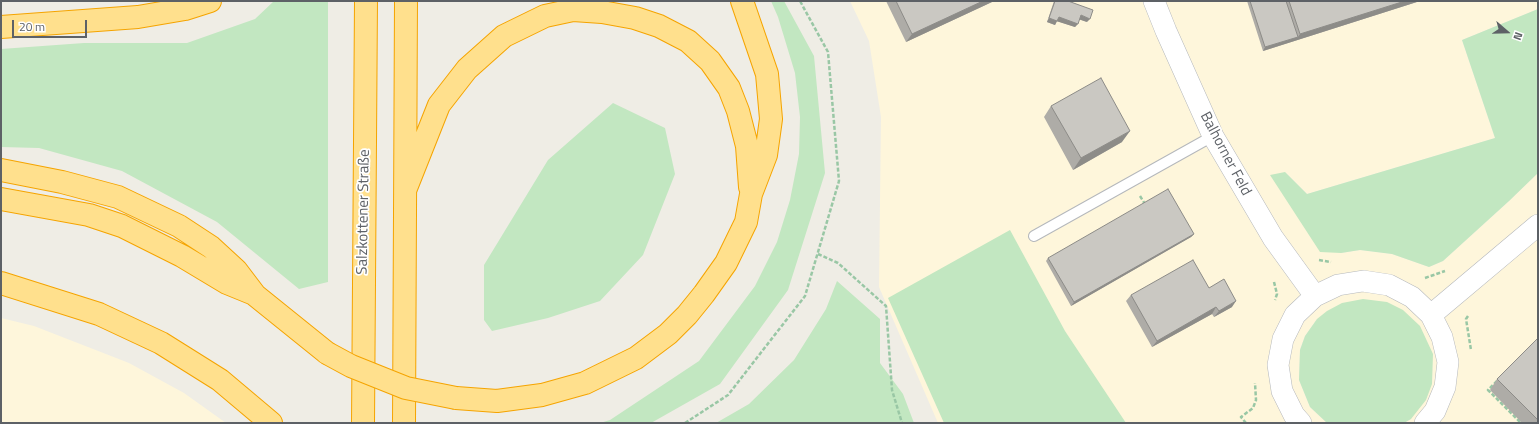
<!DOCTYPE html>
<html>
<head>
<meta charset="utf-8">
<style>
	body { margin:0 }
	#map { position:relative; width:1539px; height:424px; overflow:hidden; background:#efede5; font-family:"Titillium Web",sans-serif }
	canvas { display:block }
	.frame { position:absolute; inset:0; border:2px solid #5d6166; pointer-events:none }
	.north { position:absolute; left:1487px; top:12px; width:40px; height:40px; -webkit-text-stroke:3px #fff; paint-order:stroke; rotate:110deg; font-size:11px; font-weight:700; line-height:16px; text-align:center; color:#5d6166 }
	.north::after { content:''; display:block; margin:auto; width:14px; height:18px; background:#5d6166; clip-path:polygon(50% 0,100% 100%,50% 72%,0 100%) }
	.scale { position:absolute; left:12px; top:20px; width:75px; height:18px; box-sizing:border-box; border:2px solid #5d6166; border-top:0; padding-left:5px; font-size:12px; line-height:14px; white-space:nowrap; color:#5d6166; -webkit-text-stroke:3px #fff; paint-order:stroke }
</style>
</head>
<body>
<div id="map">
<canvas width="1539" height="424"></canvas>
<div class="frame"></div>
<div class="north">N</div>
<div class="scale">20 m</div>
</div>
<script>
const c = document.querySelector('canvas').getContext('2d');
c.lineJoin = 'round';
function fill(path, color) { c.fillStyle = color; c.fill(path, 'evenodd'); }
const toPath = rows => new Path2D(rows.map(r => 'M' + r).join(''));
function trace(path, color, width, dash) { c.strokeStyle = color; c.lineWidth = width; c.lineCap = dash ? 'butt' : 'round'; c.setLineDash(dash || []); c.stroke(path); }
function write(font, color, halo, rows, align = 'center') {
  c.font = font + ' "Titillium Web",sans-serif'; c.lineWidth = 3.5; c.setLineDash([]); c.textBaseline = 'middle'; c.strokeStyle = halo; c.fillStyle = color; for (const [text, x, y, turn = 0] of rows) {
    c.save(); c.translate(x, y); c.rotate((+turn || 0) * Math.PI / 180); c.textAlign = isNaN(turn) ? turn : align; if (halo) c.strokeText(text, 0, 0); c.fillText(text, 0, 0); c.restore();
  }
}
fill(toPath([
	[850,1,1538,1,1538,9,1462,40,1495,138,1307,194,1285,172,1341,253,1360,250,1392,254,1429,267,1443,261,1509,201,1538,173,1538,423,1404,423,1411,419,1317,319,1305,336,1300,349,1299,380,1310,407,1327,423,938,423,879,287,881,117,869,41],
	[1,318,34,326,129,363,184,393,226,423,1,423]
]), '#fef6db');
fill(toPath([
	[274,1,328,1,328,282,299,289,217,222,122,171,39,148,1,147,1,49,84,43,187,43,255,19],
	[771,1,784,1,814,56,825,173,788,290,720,384,651,423,600,423,610,420,699,361,755,286,777,242,790,200,799,154,800,117,795,73,778,17],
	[1538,9,1538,173,1509,201,1443,261,1429,267,1392,254,1360,250,1341,253,1320,252,1270,175,1285,172,1307,194,1495,138,1462,40],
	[613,103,665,128,675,174,643,255,600,301,548,318,492,331,484,320,484,265,548,160],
	[1010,230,1065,331,1126,423,944,423,888,298],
	[837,281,880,319,880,363,903,394,914,423,716,423,749,404,794,360,826,309],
	[1363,299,1387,302,1403,310,1420,326,1433,354,1432,384,1426,400,1411,419,1404,423,1327,423,1310,407,1299,380,1300,350,1305,336,1317,319,1327,311,1342,303]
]), '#c2e7c1');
const lane = toPath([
	[1034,236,1213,136]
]);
const street = toPath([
	[1154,1,1166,31,1213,136,1273,238,1315,296],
	[1431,315,1538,225],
	[1301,423,1294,415,1282,391,1278,365,1283,339,1295,315,1315,296,1338,285,1363,281,1389,285,1412,297,1431,315,1442,337,1448,362,1445,387,1435,411,1425,423]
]);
const highway = toPath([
	[1,27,138,17,185,9,210,1],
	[1,170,62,182,118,197,179,226,211,247,236,270,255,295,327,353],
	[406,188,439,105,467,69,504,36,545,16,573,10,602,12,635,18,659,26,688,41,710,61,729,88,738,111,747,146,750,187],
	[1,199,89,215,122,226,182,256,227,283,254,294],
	[1,283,99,314,161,343,220,380,271,423],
	[456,398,497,401,542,395,585,383,636,358,668,334,687,315,704,294,726,263,746,222,751,194,766,155,771,119,767,74,742,1],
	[363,423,366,1],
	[404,423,406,1]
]);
trace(lane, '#b5b8bc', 12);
trace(street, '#b5b8bc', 22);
trace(highway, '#f5a400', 24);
trace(toPath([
	[1140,196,1145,204],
	[818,254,838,263,886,306,892,390,902,423],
	[1319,260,1331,262],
	[1425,278,1445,271],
	[1274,282,1277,294,1275,300],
	[1468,316,1466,319,1471,350],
	[1497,381,1488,390,1521,423],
	[685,423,728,395,805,296,839,181,828,52,800,1],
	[1246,423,1241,417,1253,408,1256,400,1255,383]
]), '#99c7a5', 2.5, [4, 2]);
trace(lane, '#fff', 10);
trace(street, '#fff', 21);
trace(highway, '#ffe08d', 22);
const highwayBridge = toPath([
	[327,353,351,366,406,388,456,398]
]);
trace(highwayBridge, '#f5a400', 24, []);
trace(highwayBridge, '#ffe08d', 22);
fill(toPath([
	[886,1,993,1,992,2,906,42],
	[1054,1,1068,1,1087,22,1079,19,1075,27,1057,21,1055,25,1047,22],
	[1247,1,1420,1,1263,51],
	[1051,106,1122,142,1073,170,1044,117],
	[1194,234,1191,237,1071,306,1046,261,1048,258],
	[1209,288,1232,307,1214,317,1212,314,1152,347,1126,301,1131,295],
	[1538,338,1538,423,1522,423,1490,390,1497,379]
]), '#aeaca7');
fill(toPath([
	[983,1,993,1,992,2,906,42,912,34],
	[1405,1,1420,1,1263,51,1265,47,1298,37,1300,34],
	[1081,15,1090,19,1087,22,1078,19],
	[1059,17,1078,24,1075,27,1056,21],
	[1049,18,1057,21,1055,25,1047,22],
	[1130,131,1122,142,1073,170,1081,158],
	[1194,234,1191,237,1071,306,1074,302],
	[1236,301,1232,307,1214,317,1219,311],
	[1216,307,1212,314,1152,347,1157,341]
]), '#8d8c88');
const building = toPath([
	[896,1,983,1,912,34,896,1],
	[1055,1,1068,1,1093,10,1090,19,1081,15,1078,24,1059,17,1057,21,1049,18,1055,1],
	[1250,1,1286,1,1298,37,1265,47,1250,1],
	[1289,1,1405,1,1300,34,1289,1],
	[1101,78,1130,131,1081,158,1051,106,1101,78],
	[1168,189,1194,234,1074,302,1048,258,1168,189],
	[1193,260,1209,288,1224,279,1236,301,1219,311,1216,307,1157,341,1131,295,1193,260],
	[1538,338,1538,420,1497,379,1538,338]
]);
fill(building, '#cac8c2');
trace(building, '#8d8c88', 1);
write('15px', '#5d6166', '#fff', [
	["Balhorner Feld",1225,154,62],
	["Salzkottener Straße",364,212,-89]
]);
</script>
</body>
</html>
